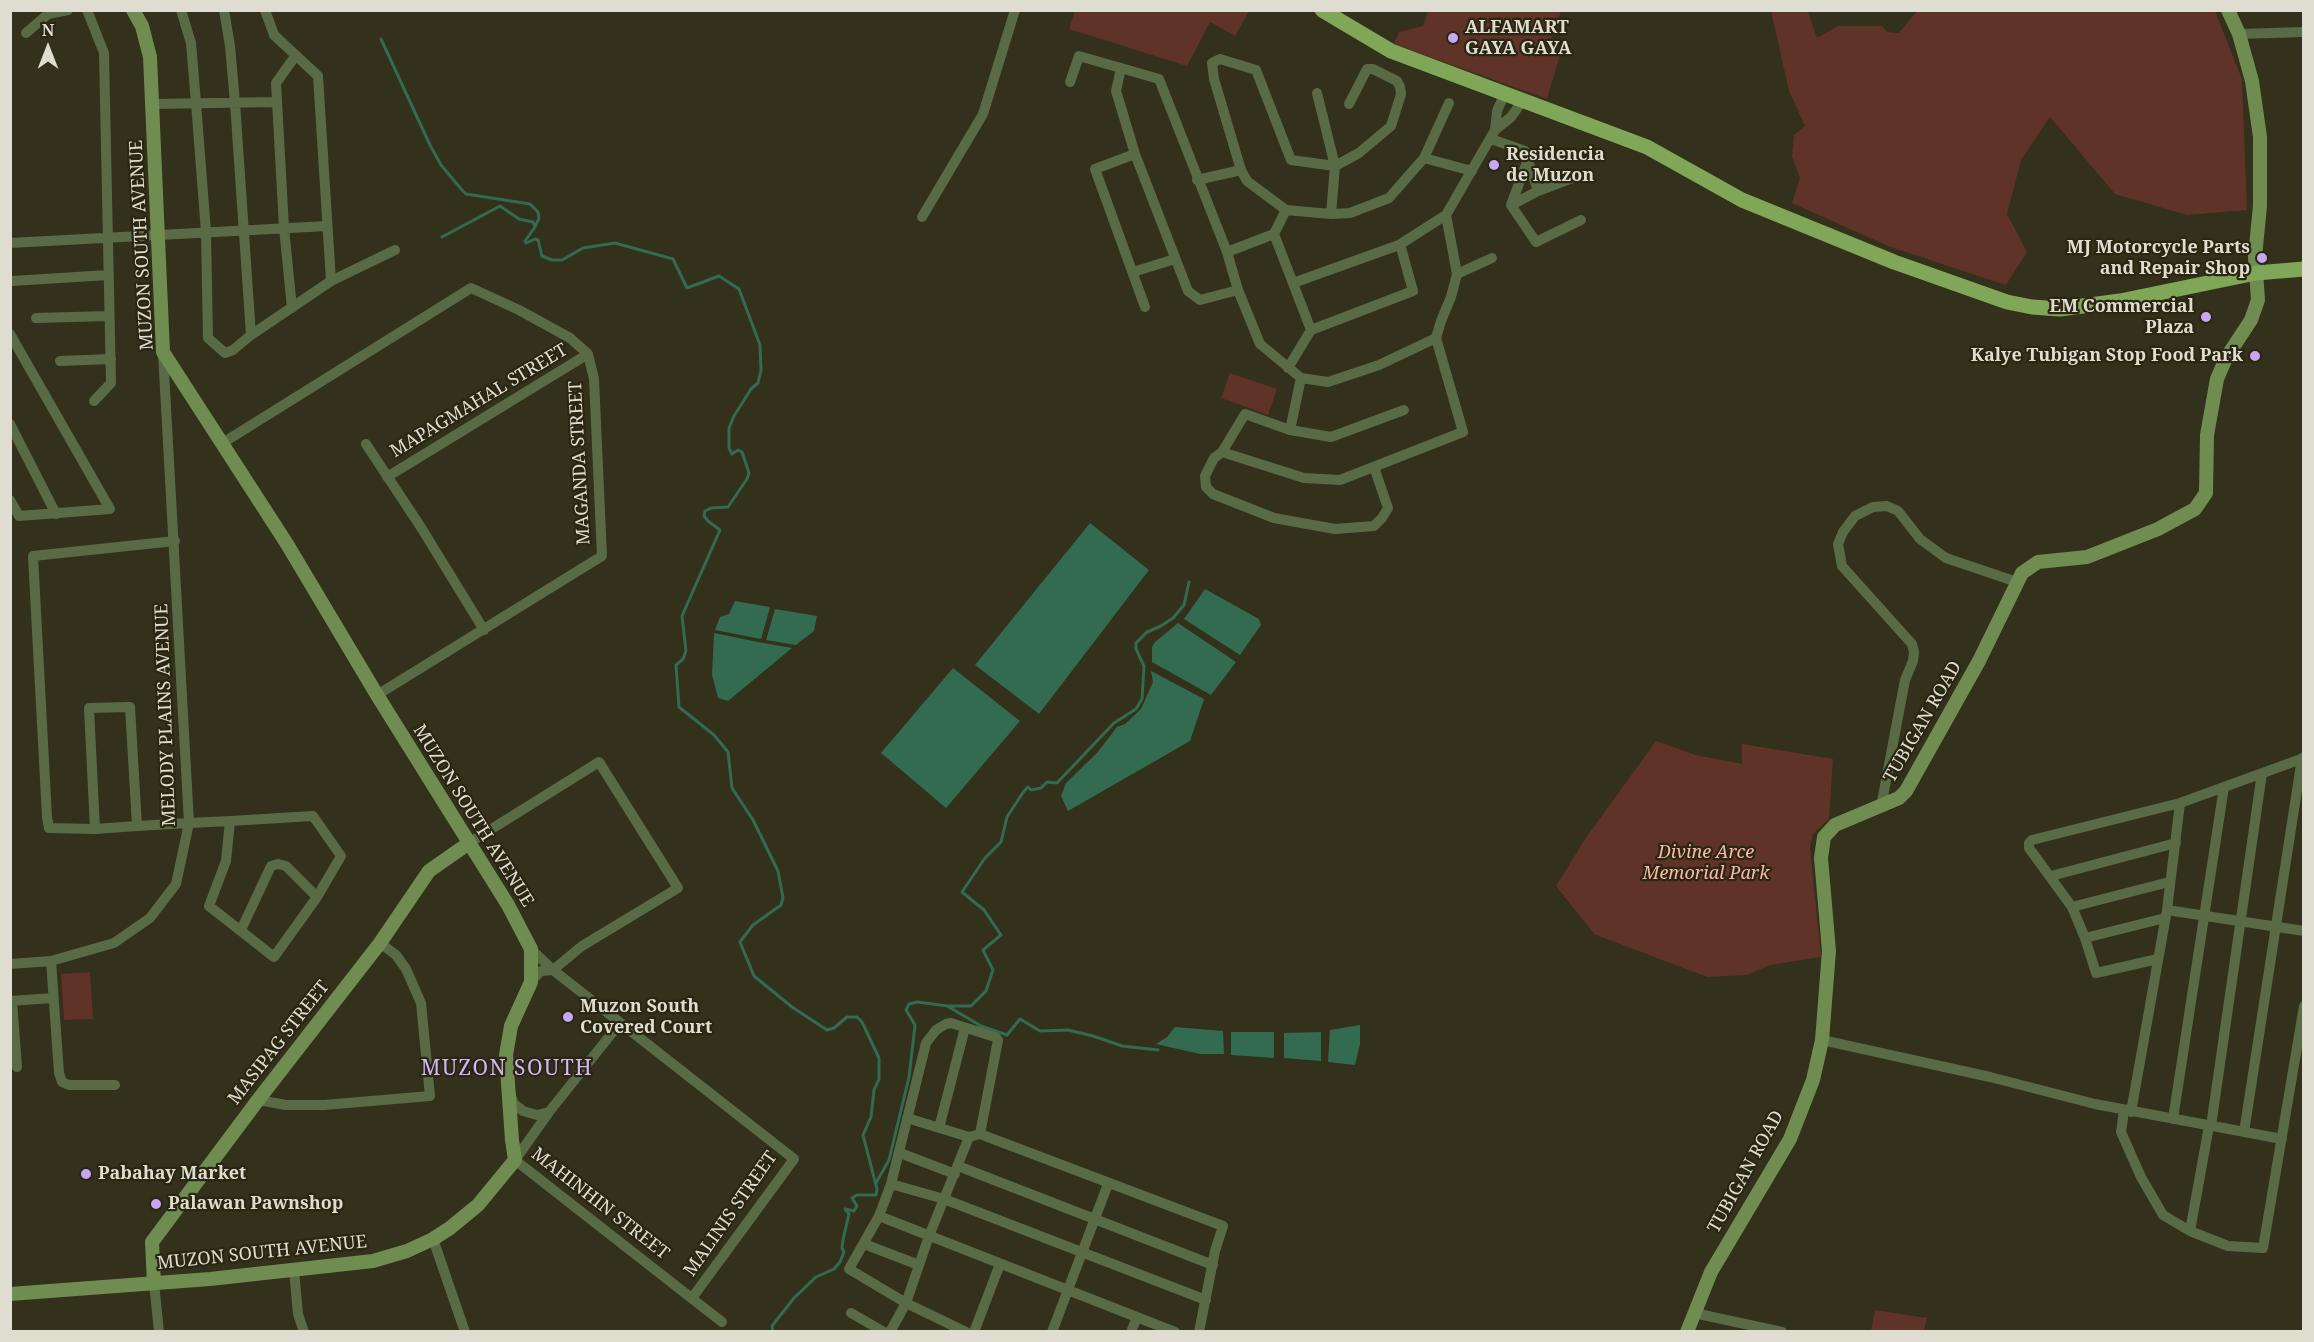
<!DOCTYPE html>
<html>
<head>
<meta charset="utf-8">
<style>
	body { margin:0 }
	#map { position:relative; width:2314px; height:1342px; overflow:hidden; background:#33301b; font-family:"Noto Serif",serif }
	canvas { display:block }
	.frame { position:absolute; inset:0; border:12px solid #dfddd0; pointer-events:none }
	.north { position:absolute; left:18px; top:18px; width:60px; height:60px; -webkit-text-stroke:4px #2a2612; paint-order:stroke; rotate:0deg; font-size:16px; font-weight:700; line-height:24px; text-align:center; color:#dfddd0 }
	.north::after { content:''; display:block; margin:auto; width:21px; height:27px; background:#dfddd0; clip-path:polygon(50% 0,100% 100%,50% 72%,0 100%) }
</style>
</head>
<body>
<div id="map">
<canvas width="2314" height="1342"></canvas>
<div class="frame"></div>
<div class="north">N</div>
</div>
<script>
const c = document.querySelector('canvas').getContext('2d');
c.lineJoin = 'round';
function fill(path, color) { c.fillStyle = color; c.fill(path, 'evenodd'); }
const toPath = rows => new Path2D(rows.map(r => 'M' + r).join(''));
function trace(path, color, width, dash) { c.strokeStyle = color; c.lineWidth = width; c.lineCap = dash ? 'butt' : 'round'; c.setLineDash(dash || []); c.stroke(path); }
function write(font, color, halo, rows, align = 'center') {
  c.font = font + ' "Noto Serif",serif'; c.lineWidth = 4.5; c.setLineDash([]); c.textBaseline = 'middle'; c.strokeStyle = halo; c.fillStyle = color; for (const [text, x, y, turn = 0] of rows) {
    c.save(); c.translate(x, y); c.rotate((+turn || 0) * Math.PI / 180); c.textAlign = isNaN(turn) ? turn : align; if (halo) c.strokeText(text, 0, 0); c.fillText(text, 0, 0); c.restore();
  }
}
fill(toPath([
	[1075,10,1249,10,1249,11,1235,36,1210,22,1187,66,1069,29],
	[1428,11,1561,11,1549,46,1560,55,1547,99,1394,44,1399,32,1423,26],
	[1771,11,1808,11,1817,38,1838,26,1882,26,1887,32,1899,33,1917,11,2215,11,2242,79,2247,210,2187,215,2115,194,2050,117,2021,160,2007,214,2027,252,2006,285,1888,246,1792,203,1800,178,1792,157,1794,135,1805,126,1789,91],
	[1230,373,1277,389,1268,415,1221,398],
	[1656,741,1696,755,1742,764,1742,744,1833,759,1829,819,1813,834,1810,848,1821,957,1770,965,1747,975,1707,977,1594,934,1556,886,1585,839],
	[90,972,93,1019,64,1020,61,974],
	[1875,1310,1927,1318,1924,1331,1871,1331]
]), '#5f3327');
fill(toPath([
	[1090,523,1149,570,1039,714,975,665],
	[1205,589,1259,619,1261,625,1240,655,1184,619],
	[735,601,770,607,761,639,715,630,720,617,729,614],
	[775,609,817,616,814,631,796,645,766,640],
	[1178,623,1236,662,1211,695,1152,662,1152,647,1155,642],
	[714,633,758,642,792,648,728,701,718,698,712,675],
	[953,668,1020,721,946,808,881,753],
	[1151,671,1204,699,1190,741,1068,811,1061,796,1066,783,1097,753,1117,727,1125,724,1141,709,1153,682],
	[1360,1025,1360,1044,1355,1065,1328,1062,1330,1030],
	[1175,1027,1223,1031,1224,1054,1200,1054,1156,1044,1167,1037],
	[1231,1032,1274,1032,1274,1058,1231,1055],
	[1321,1032,1321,1061,1284,1058,1284,1033]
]), '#326b50');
trace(toPath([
	[381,39,430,145,441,165,462,190,466,194,530,204,538,212,539,218,535,227],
	[442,237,500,206,519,219,533,222,535,227,525,241,526,243,535,239,538,240,542,256,552,260,562,260,583,248,615,243,673,259,687,288,719,276,739,289,760,345,761,370,758,383,751,389,734,416,729,428,729,448,732,454,738,450,742,452,749,473,747,479,728,507,711,508,705,511,704,516,708,521,720,530,682,616,686,651,683,659,676,665,679,707,714,735,728,752,732,788,753,820,778,871,783,898,781,905,753,925,740,942,754,976,792,1007,827,1030,834,1028,847,1017,857,1017,862,1022,879,1058,879,1079,874,1090,871,1117,863,1135,877,1189,876,1195,857,1195,852,1198,857,1206,854,1211,845,1209,849,1214,843,1240,842,1248,844,1252,840,1262,834,1269,816,1277,794,1298,772,1326,773,1332],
	[949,1007,981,1026,1007,1035,1020,1019,1040,1031,1068,1030,1093,1036,1122,1046,1158,1050],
	[876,1183,889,1160,909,1077,915,1025,906,1010,909,1004,917,1002,948,1006,971,1006,986,991,993,970,983,950,1001,935,984,910,962,892,985,858,1001,842,1007,817,1024,791,1028,787,1031,790,1041,788,1047,782,1057,783,1114,723,1136,709,1142,699,1144,666,1136,649,1136,643,1147,632,1161,626,1173,618,1184,605,1189,582]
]), '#326b50', 3);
trace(toPath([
	[87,10,104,53,111,383,94,401],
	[181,10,191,43,196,103,206,232,208,338,225,353,233,350,251,335,331,281,395,250],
	[224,10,230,46,235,103,251,335],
	[265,10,274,35,318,76,331,281],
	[26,33,48,14,68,10],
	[2239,34,2304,32],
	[1121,68,1116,91,1135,154,1188,291,1200,300,1238,290],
	[1070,82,1079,56,1159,79,1227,252,1238,290,1260,344,1301,378,1328,382,1379,365,1436,338],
	[1317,93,1335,166,1331,214],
	[152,104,277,102],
	[1349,104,1367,69,1373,69,1397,81,1400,87,1401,94,1391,126,1359,153,1335,166,1291,160,1256,70,1220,59,1212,63,1214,79,1241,170,1247,181,1286,210,1331,214,1350,213,1389,198,1424,158,1449,103],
	[1495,130,1511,117,1523,100],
	[1491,139,1525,151,1538,191],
	[1135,154,1095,169,1145,307],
	[1424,158,1472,171],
	[1527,162,1511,205,1536,242,1581,220],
	[1197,180,1241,170],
	[1511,205,1538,191,1575,177],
	[922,217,983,114,1015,10],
	[1274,234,1286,210],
	[10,243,327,226],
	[1227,252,1274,234,1311,330,1288,368],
	[1133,272,1175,259],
	[1457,274,1492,258],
	[12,281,108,275],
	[1293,283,1399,245,1446,215],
	[292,308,284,228,276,83,296,55],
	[36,318,109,316],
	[1311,330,1413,291,1400,244],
	[10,334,110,509,19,516,10,500],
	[60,361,111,359],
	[10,424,56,514],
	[1290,430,1301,378],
	[221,444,471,288,519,310,570,338,588,354,594,379,602,556,377,695],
	[366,444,422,529,484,630],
	[1222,452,1304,478,1340,480,1463,432,1436,338,1441,321,1451,297,1457,274,1446,215,1495,130,1497,111,1505,93],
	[1374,467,1388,508,1382,518,1374,526,1335,529,1274,518,1213,494,1206,487,1205,476,1214,458,1222,452,1245,414,1290,430,1331,437,1404,410],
	[387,477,588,354],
	[175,541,33,556,47,817,49,828,95,829,137,826,189,823,230,821,313,816,341,856,317,897,274,957,209,906,226,861,230,821],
	[1881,807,1905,680,1913,661,1914,652,1912,644,1842,566,1838,544,1843,532,1855,516,1873,507,1887,506,1898,511,1920,539,1946,558,2017,582],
	[95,829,89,708,130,707,137,826],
	[469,843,599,762,678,888,582,946,553,970,541,971,531,981],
	[2051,876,2176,843],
	[2072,907,2169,882],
	[2167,910,2304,931],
	[241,930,271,866,278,864,286,866,317,897],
	[2085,938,2165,918],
	[531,949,553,970,794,1159,692,1298],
	[2158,959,2096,973,2085,938,2072,907,2029,848,2029,843,2032,840,2180,803,2304,758],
	[51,961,59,1073,62,1082,69,1085,115,1085],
	[10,964,51,961,114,943,150,918,176,884,189,823,163,353],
	[10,1001,53,998],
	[12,1001,17,1067],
	[620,1023,549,1112,515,1160,722,1322],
	[1822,1040,1990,1077,2095,1104,2282,1139],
	[511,1096,514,1104,523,1111,537,1115,549,1112],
	[258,1100,286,1105,324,1105,430,1096,421,1003,406,969,396,955,380,943],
	[2124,1111,2121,1132,2141,1177,2163,1215,2190,1231,2228,1246,2263,1248,2304,1006],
	[2131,1112,2167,910,2180,803],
	[907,1118,969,1137,980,1134,1223,1226,1215,1251,1199,1332],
	[2173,1119,2224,787],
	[2211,1126,2262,773],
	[939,1128,965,1028],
	[2244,1132,2302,758],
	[900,1153,955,1174],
	[958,1166,1213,1265],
	[891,1184,944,1199,1206,1300],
	[879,1216,1175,1332],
	[2190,1231,2209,1126],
	[433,1239,465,1332],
	[864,1244,919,1265],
	[294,1270,298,1314,304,1332],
	[154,1283,159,1332],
	[851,1313,884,1332],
	[1694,1313,1782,1332],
	[890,1332,906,1303,929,1236,969,1137],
	[966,1332,906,1303,849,1269,879,1216,891,1184,926,1043,936,1030,946,1024,951,1023,995,1037,998,1040,980,1134],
	[974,1332,1000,1264],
	[1052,1332,1108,1184],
	[1131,1332,1137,1317]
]), '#596b46', 10);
trace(toPath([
	[154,1283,152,1242,258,1100,380,943,429,871,469,843],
	[10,1294,210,1279,373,1261,407,1251,433,1239,450,1228,478,1205,515,1160,512,1140,506,1055,511,1026,531,982,531,949,508,905,377,695,287,544,163,352,150,57,142,26,133,10],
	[1687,1332,1711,1272,1790,1139,1813,1080,1822,1040,1829,951,1821,858,1824,837,1835,825,1899,798,1906,791,1979,661,2022,573,2038,562,2087,557,2158,529,2195,509,2206,493,2207,435,2217,379,2226,358,2251,320,2258,300,2255,257,2260,206,2260,137,2252,81,2239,34,2228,10]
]), '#6f8d51', 14);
trace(toPath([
	[1322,10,1391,51,1647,147,1742,200,1894,262,2007,302,2032,307,2060,309,2120,301,2256,273,2304,269]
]), '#80a658', 15);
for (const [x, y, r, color] of [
	[1453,38,6,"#c5a7f1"],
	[1494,165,6,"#c5a7f1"],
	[2262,258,6,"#c5a7f1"],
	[2206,317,6,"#c5a7f1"],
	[2255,356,6,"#c5a7f1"],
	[568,1017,6,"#c5a7f1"],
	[86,1174,6,"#c5a7f1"],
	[156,1204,6,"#c5a7f1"]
]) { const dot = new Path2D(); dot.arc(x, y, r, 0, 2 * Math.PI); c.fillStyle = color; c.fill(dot); trace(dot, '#2a2612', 2); }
write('bold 18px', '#dfddd0', '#2a2612', [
	["ALFAMART",1465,28],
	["GAYA GAYA",1465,49],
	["Residencia",1506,155],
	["de Muzon",1506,176],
	["MJ Motorcycle Parts",2250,248,"right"],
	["and Repair Shop",2250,269,"right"],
	["EM Commercial",2194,307,"right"],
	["Plaza",2194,328,"right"],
	["Kalye Tubigan Stop Food Park",2243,356,"right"],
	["Muzon South",580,1007],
	["Covered Court",580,1028],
	["Pabahay Market",98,1174],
	["Palawan Pawnshop",168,1204]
], 'left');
write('18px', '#dfddd0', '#2a2612', [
	["MUZON SOUTH AVENUE",142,245,-93],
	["MAPAGMAHAL STREET",479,401,-31],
	["MAGANDA STREET",580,463,-93],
	["MELODY PLAINS AVENUE",166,715,-92],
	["TUBIGAN ROAD",1923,722,-60],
	["MUZON SOUTH AVENUE",473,816,58],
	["MASIPAG STREET",279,1043,-52],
	["TUBIGAN ROAD",1746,1172,-61],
	["MAHINHIN STREET",600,1204,38],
	["MALINIS STREET",731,1214,-55],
	["MUZON SOUTH AVENUE",262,1253,-6]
]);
write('italic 18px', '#fdb9a6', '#2a2612', [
	["Divine Arce",1706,853],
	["Memorial Park",1706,874]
]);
c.letterSpacing = '1.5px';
write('21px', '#d2b6fb', '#2a2612', [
	["MUZON SOUTH",507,1069]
]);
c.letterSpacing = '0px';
</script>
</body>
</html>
